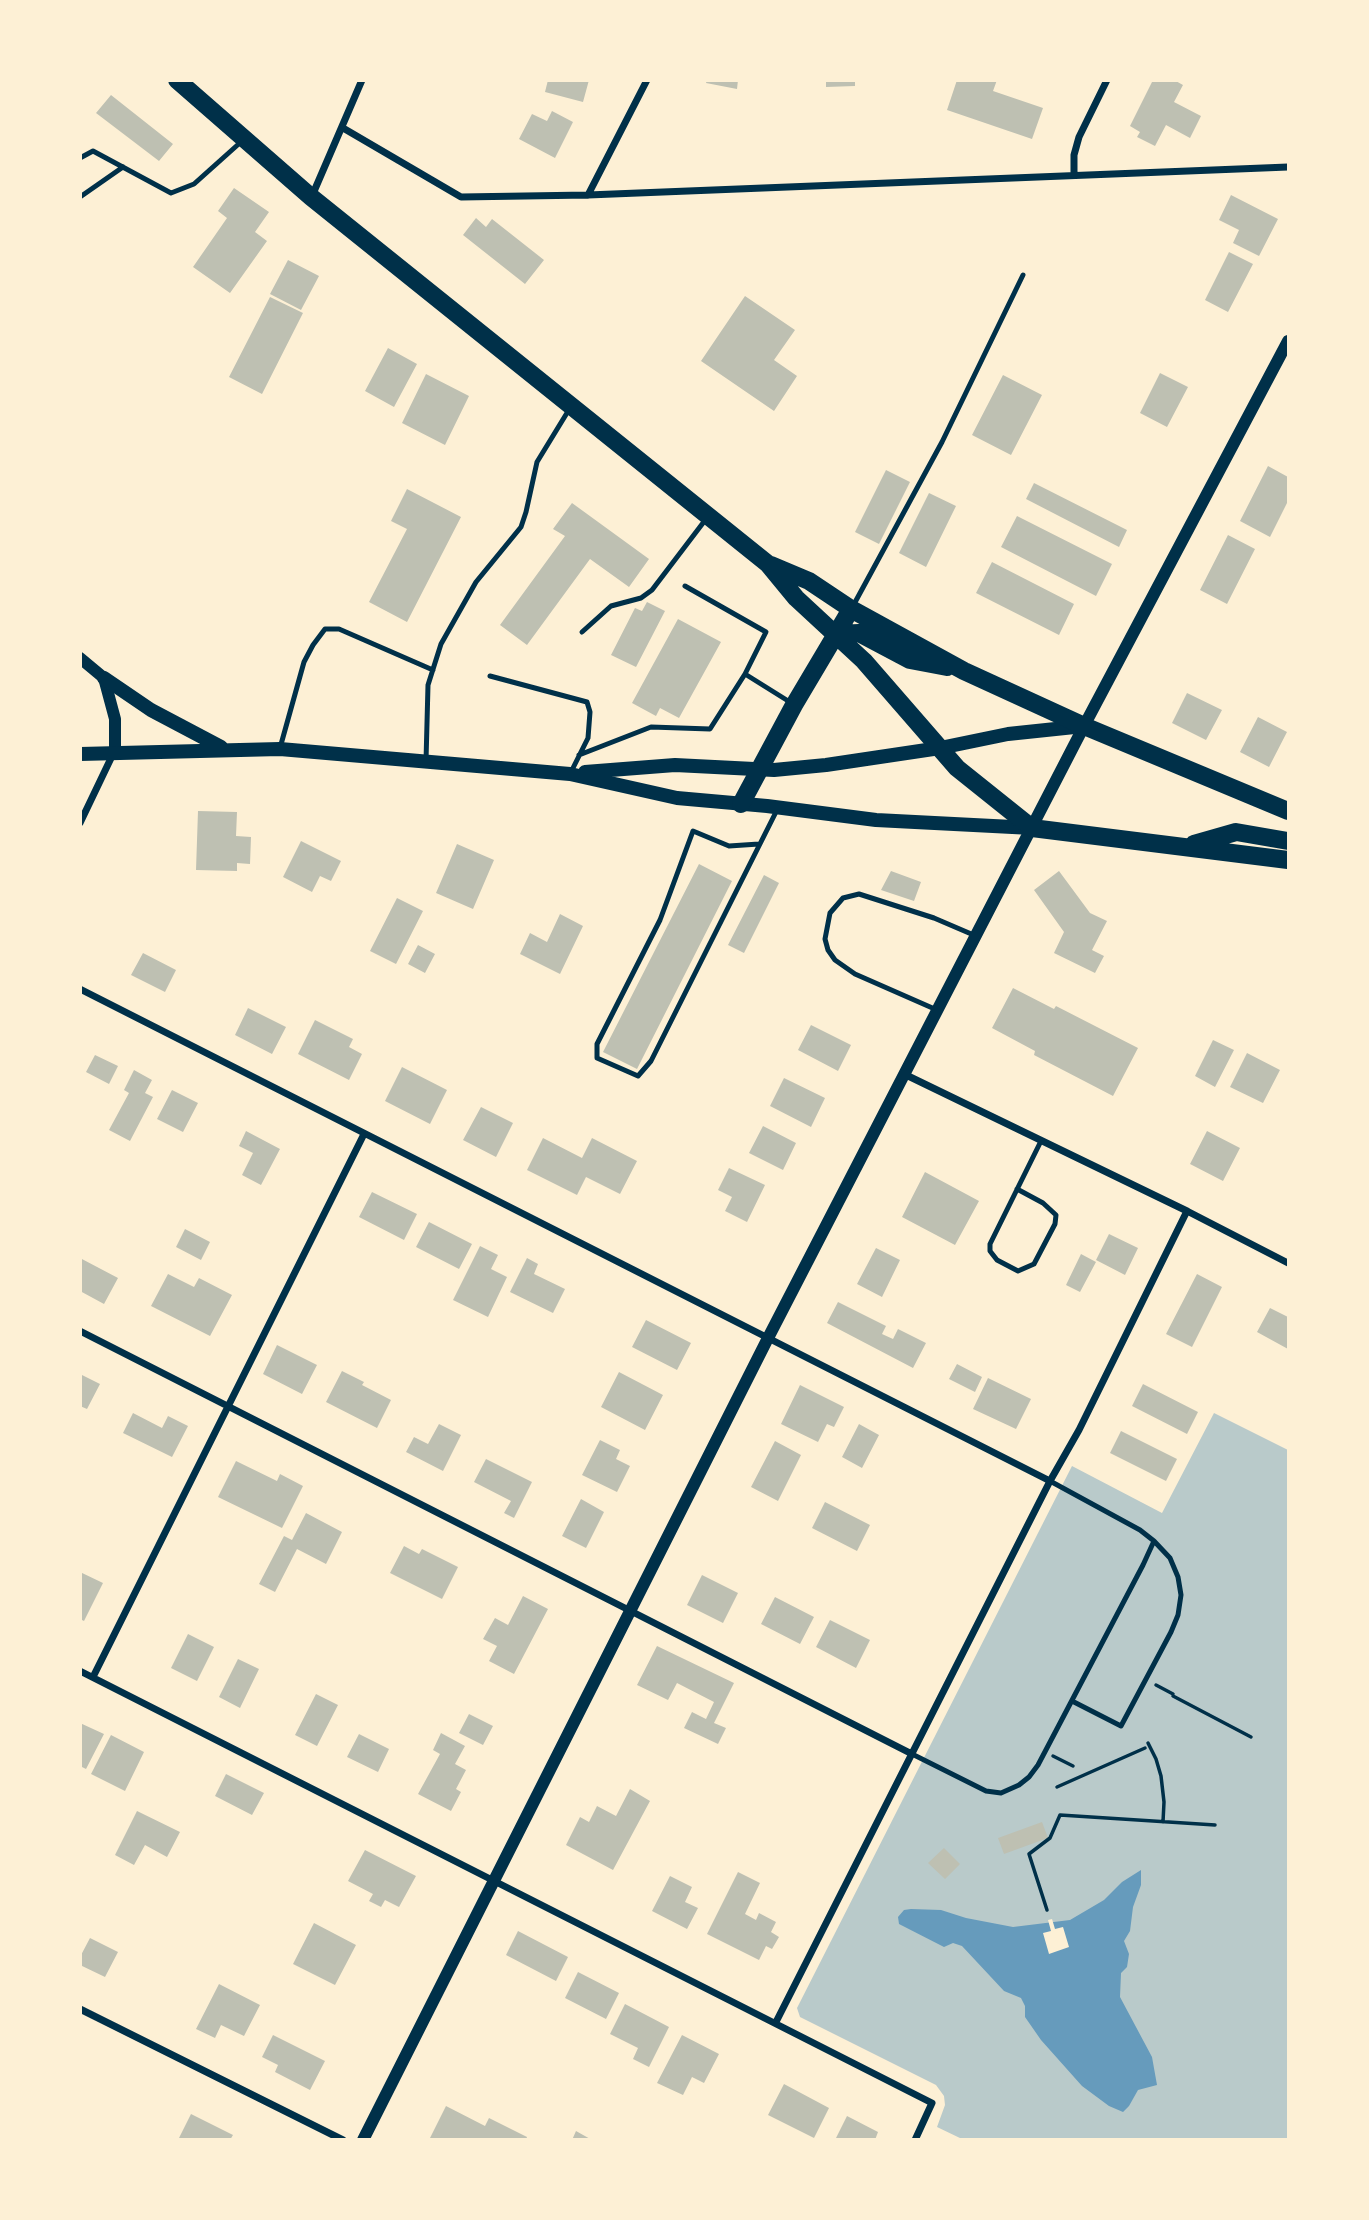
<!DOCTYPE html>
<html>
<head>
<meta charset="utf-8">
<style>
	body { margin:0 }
	#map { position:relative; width:1369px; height:2220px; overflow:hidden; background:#fdf0d5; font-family:Signika,sans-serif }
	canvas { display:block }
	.frame { position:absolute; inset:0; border:82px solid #fdf0d5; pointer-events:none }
</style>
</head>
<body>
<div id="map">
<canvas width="1369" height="2220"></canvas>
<div class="frame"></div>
</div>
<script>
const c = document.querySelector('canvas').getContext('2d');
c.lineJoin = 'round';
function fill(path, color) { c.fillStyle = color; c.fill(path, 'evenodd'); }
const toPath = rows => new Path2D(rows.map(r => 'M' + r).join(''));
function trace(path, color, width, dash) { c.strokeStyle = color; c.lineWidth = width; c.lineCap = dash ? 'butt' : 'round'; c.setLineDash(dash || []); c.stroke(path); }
fill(toPath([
	[1214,1413,1288,1450,1288,2139,962,2139,937,2127,945,2105,944,2096,936,2085,800,2017,797,2008,1072,1466,1162,1513]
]), '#b9caca');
fill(toPath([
	[1141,1870,1141,1885,1133,1907,1130,1931,1124,1941,1129,1954,1127,1967,1121,1973,1120,1997,1152,2057,1157,2085,1138,2090,1129,2106,1123,2112,1109,2106,1082,2086,1041,2040,1025,2017,1025,2006,1021,1998,1004,1991,962,1946,953,1943,944,1947,899,1924,898,1917,904,1910,911,1909,941,1910,966,1918,1013,1927,1070,1920,1104,1900,1122,1882]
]), '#669bbc');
fill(toPath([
	[1052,1919,1055,1929,1063,1927,1069,1947,1049,1954,1043,1933,1051,1931,1048,1920]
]), '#fdf0d5');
fill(toPath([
	[548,80,589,80,583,102,545,92],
	[707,80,738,80,737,89,706,83],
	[826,80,855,80,855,86,826,87],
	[957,80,997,80,993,91,1043,108,1032,139,947,110],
	[1153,80,1174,80,1183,85,1174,102,1201,116,1190,138,1166,125,1155,146,1137,137,1140,132,1130,126],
	[111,95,173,144,159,161,96,113],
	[552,111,573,122,555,158,519,139,532,114,547,121],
	[234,188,269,212,255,232,267,241,230,293,193,267,227,218,218,211],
	[1231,195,1278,219,1259,256,1233,243,1239,230,1219,220],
	[476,218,486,227,492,219,544,260,525,284,463,235],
	[1229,252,1253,264,1228,312,1205,300],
	[288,260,319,276,301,310,270,294],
	[745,296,795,330,774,360,797,376,774,411,701,361],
	[270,297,303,313,262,394,229,377],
	[388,348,417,364,394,407,365,391],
	[1160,373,1188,387,1167,427,1140,413],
	[426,374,469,396,445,445,402,423],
	[1003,375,1042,395,1011,455,972,435],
	[1268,466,1288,477,1288,501,1270,537,1240,521],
	[886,470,910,482,879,544,855,532],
	[1034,483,1127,530,1119,547,1026,499],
	[407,489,461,517,407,622,369,602,407,529,391,521],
	[929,493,956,506,926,567,899,553],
	[572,503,649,559,629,587,590,559,527,645,500,625,565,536,553,529],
	[1017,516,1112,564,1096,596,1001,547],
	[1228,535,1255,549,1227,604,1200,590],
	[992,562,1074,604,1059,635,976,593],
	[647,602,665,611,636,667,611,655,635,608,642,611],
	[678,619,721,642,679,718,660,708,656,716,632,703],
	[1187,693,1222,710,1206,740,1172,723],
	[1258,717,1287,732,1269,767,1240,752],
	[198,811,237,812,236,836,251,837,250,864,237,863,237,871,196,870],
	[301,841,341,861,331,881,320,876,312,892,283,877],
	[457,844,494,860,473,909,436,893],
	[699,864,732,881,637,1069,603,1052],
	[891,871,921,882,914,901,881,890],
	[1059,871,1090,913,1107,921,1092,950,1104,956,1095,973,1054,953,1064,932,1034,890],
	[764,875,779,883,744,953,728,945],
	[397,898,423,911,396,964,370,951],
	[560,914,583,926,560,974,520,954,530,933,547,942],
	[418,945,435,954,425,973,408,964],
	[143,953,176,970,165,992,131,975],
	[1013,988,1054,1009,1056,1006,1138,1048,1113,1096,1034,1055,1035,1051,992,1028],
	[248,1008,286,1027,272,1054,235,1035],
	[315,1020,353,1039,349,1047,362,1054,349,1080,298,1054],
	[811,1025,851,1045,838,1071,798,1050],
	[1213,1040,1234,1050,1215,1087,1195,1076],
	[1247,1053,1280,1070,1263,1103,1230,1087],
	[95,1055,118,1066,109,1084,86,1072],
	[402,1067,447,1090,430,1124,385,1101],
	[134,1070,152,1080,145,1093,153,1097,130,1141,109,1130,129,1093,124,1090],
	[784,1078,825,1098,811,1127,770,1106],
	[172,1090,198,1103,183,1132,157,1119],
	[481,1107,513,1123,496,1157,463,1140],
	[763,1126,796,1143,783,1170,749,1153],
	[246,1131,280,1149,261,1185,242,1175,253,1153,239,1146],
	[1207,1131,1240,1148,1223,1181,1190,1164],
	[543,1138,582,1158,592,1138,637,1161,620,1194,586,1177,577,1195,527,1170],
	[729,1168,765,1185,747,1222,725,1211,732,1197,718,1190],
	[925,1172,979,1201,955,1245,902,1217],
	[372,1192,417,1214,404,1240,359,1217],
	[429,1222,472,1244,459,1269,416,1247],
	[185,1229,210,1242,201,1260,176,1247],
	[1109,1234,1138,1248,1125,1275,1096,1260],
	[480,1246,498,1255,491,1269,507,1277,488,1317,453,1300],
	[876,1248,900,1260,882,1297,857,1284],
	[1081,1254,1096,1262,1080,1292,1066,1285],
	[80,1258,118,1278,104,1304,80,1291],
	[527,1258,538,1264,534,1274,565,1289,553,1313,510,1292],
	[168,1274,194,1287,199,1278,232,1295,210,1336,151,1306],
	[1197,1274,1222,1287,1192,1347,1166,1334],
	[838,1302,886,1326,882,1334,893,1339,898,1329,926,1343,913,1368,827,1323],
	[1270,1308,1288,1317,1288,1349,1257,1332],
	[646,1320,691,1343,677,1370,632,1347],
	[277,1345,317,1365,302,1394,263,1374],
	[957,1364,982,1377,975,1392,949,1379],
	[342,1371,364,1382,362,1385,391,1400,377,1428,326,1402],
	[619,1372,663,1395,645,1430,601,1407],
	[80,1374,100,1384,87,1409,80,1406],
	[988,1378,1031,1399,1016,1429,973,1409],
	[1143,1384,1198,1412,1187,1434,1132,1406],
	[800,1385,844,1407,834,1427,827,1424,818,1442,781,1424],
	[133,1413,162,1428,168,1416,188,1426,172,1457,123,1433],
	[439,1424,461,1435,443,1471,406,1452,414,1437,428,1444],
	[859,1424,879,1435,862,1468,842,1457],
	[1121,1431,1177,1459,1166,1481,1110,1453],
	[600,1440,620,1450,616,1459,630,1466,617,1492,582,1475],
	[775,1441,801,1455,778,1501,751,1487],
	[486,1459,532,1482,514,1518,504,1513,511,1501,474,1482],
	[236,1461,277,1481,280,1474,303,1486,282,1528,218,1497],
	[581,1499,604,1512,586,1548,562,1536],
	[825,1502,870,1525,857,1551,812,1528],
	[306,1513,342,1532,326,1564,297,1549,275,1592,259,1584,284,1536,292,1540],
	[404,1546,419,1554,422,1549,458,1567,442,1599,390,1573],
	[80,1572,103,1583,84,1621,80,1619],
	[702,1575,738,1593,723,1623,687,1605],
	[523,1596,548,1609,514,1674,489,1661,497,1646,483,1639,495,1618,508,1625],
	[775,1597,814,1617,800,1644,761,1624],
	[830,1620,870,1640,856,1668,816,1647],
	[188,1634,214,1647,197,1681,171,1668],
	[657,1646,734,1683,714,1723,726,1728,718,1744,684,1728,692,1712,706,1719,714,1702,677,1683,668,1700,637,1685],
	[238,1659,259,1669,240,1708,219,1697],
	[316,1694,338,1705,317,1746,295,1735],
	[469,1714,493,1726,483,1745,459,1733],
	[80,1723,104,1734,86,1769,80,1766],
	[441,1733,465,1746,455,1764,466,1770,456,1789,461,1792,451,1811,418,1794,440,1754,433,1750],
	[359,1734,389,1749,378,1772,347,1757],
	[111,1735,144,1752,125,1791,91,1774],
	[226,1774,264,1793,252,1815,215,1796],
	[630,1789,650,1801,613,1870,566,1845,580,1817,589,1822,597,1806,616,1816],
	[137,1811,180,1832,167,1857,145,1845,134,1865,115,1855],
	[1042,1822,1048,1838,1004,1854,998,1838],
	[944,1848,960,1864,945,1879,928,1863],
	[365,1850,416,1876,399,1907,385,1900,381,1907,369,1901,373,1894,348,1881],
	[738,1872,760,1883,745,1914,756,1920,759,1913,776,1922,771,1932,779,1937,772,1949,766,1946,759,1960,707,1934],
	[670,1876,692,1887,685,1902,698,1908,687,1929,652,1911],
	[314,1923,356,1945,335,1985,293,1964],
	[518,1931,568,1957,556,1981,506,1955],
	[90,1938,118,1952,105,1977,80,1965,80,1957],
	[578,1972,619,1993,606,2019,565,1998],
	[219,1984,260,2005,244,2036,221,2025,215,2038,196,2029],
	[625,2004,669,2027,649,2067,633,2059,638,2048,610,2034],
	[273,2035,325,2061,310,2090,275,2072,278,2065,262,2057],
	[682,2035,719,2054,704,2083,692,2077,683,2095,657,2083],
	[784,2084,829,2108,814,2138,768,2115],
	[446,2106,485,2126,489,2118,527,2137,526,2140,429,2140],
	[191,2114,233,2135,230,2140,178,2140],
	[847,2116,878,2132,875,2140,835,2140],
	[576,2131,592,2140,572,2140]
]), '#bec0b2');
trace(toPath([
	[1156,1685,1173,1694],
	[1173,1696,1251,1737],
	[1148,1743,1156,1759,1161,1776,1164,1802,1163,1822],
	[1053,1756,1073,1766],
	[1057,1787,1145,1748],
	[1047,1910,1029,1854,1050,1838,1060,1815,1215,1825]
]), '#003049', 3.5);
trace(toPath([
	[80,158,93,151,171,193,194,184,242,141],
	[80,197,123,167],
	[853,606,942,442,1023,275],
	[582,632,611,606,641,598,652,590,706,519],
	[745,674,793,704],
	[490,676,587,702,590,712,588,738,571,772],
	[280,748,304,662,313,645,325,629,339,629,433,670],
	[579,755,651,727,710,729,745,674,766,632,685,586],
	[426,761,428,685,441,644,476,582,521,527,526,512,537,462,570,408],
	[759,844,729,846,693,831,660,920,597,1044,597,1058,638,1076,651,1061,778,808],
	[937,1010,855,974,835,960,828,950,825,939,830,913,843,898,859,894,934,918,976,936],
	[1017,1189,1043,1203,1056,1215,1055,1224,1034,1264,1018,1271,997,1260,990,1251,990,1244,1041,1141],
	[1072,1701,1121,1726,1171,1632,1178,1615,1181,1595,1178,1577,1170,1558,1154,1541],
	[912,1754,986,1791,1001,1793,1019,1785,1029,1777,1038,1765,1143,1565,1154,1541,1140,1530,1050,1481]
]), '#003049', 5);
trace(toPath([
	[343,128,461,197,588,195,1288,167],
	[1074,175,1074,155,1079,137,1107,80],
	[588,195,647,80],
	[312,196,362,80],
	[80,823,113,754],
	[80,989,1050,1481],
	[904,1074,1187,1211,1288,1263],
	[80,1331,912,1754],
	[80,1671,932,2103,915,2140],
	[93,1677,364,1134],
	[80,2009,343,2140],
	[776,2022,1050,1481,1079,1430,1187,1211]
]), '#003049', 7);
trace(toPath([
	[80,658,104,678,115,719,115,752],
	[363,2140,767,1340,1084,726,1288,341]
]), '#003049', 12);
trace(toPath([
	[104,678,151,710,221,747],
	[80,754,280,749,570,774,677,798,767,806,876,820,1032,828],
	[585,772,675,765,774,770,826,765,940,748,1008,734,1084,726]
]), '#003049', 14);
trace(toPath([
	[177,80,311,197,768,564,796,598,864,661,957,768,1032,828,1288,860],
	[771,565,809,581,851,609,964,671,1084,726,1288,811],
	[837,634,859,633,910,660,947,667],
	[741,804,794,705,851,609],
	[1194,844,1236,832,1288,841]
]), '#003049', 18);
</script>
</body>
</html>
